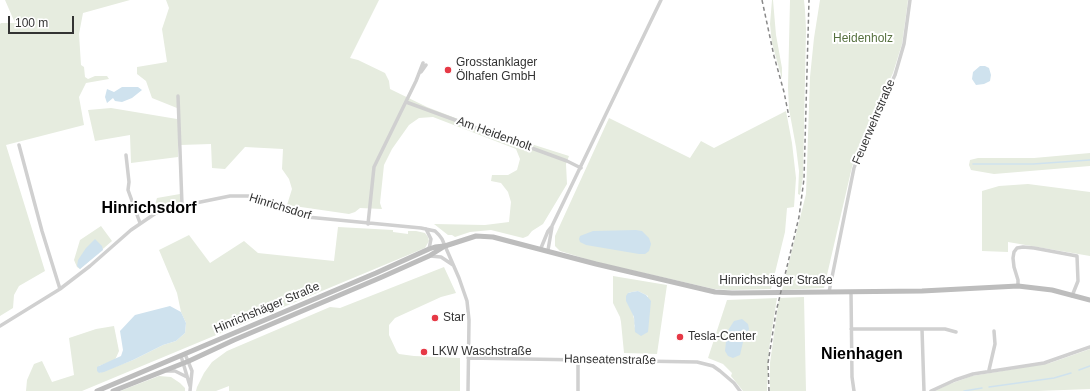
<!DOCTYPE html>
<html>
<head>
<meta charset="utf-8">
<style>
	body { margin:0 }
	#map { position:relative; width:1090px; height:391px; overflow:hidden; background:#fff; font-family:Helvetica,sans-serif }
	canvas { display:block }
	.scale { position:absolute; left:8px; top:16px; width:66px; height:18px; box-sizing:border-box; border:2px solid #333; border-top:0; padding-left:5px; font-size:12px; line-height:14px; white-space:nowrap; color:#333; -webkit-text-stroke:3px #fff; paint-order:stroke }
</style>
</head>
<body>
<div id="map">
<canvas width="1090" height="391"></canvas>
<div class="scale">100 m</div>
</div>
<script>
const c = document.querySelector('canvas').getContext('2d');
c.lineJoin = 'round';
function fill(path, color) { c.fillStyle = color; c.fill(path, 'evenodd'); }
const toPath = rows => new Path2D(rows.map(r => 'M' + r).join(''));
function trace(path, color, width, dash) { c.strokeStyle = color; c.lineWidth = width; c.lineCap = dash ? 'butt' : 'round'; c.setLineDash(dash || []); c.stroke(path); }
function write(font, color, halo, rows, align = 'center') {
  c.font = font + ' Helvetica,sans-serif'; c.lineWidth = 4; c.setLineDash([]); c.textBaseline = 'middle'; c.strokeStyle = halo; c.fillStyle = color; for (const [text, x, y, turn = 0] of rows) {
    c.save(); c.translate(x, y); c.rotate((+turn || 0) * Math.PI / 180); c.textAlign = isNaN(turn) ? turn : align; if (halo) c.strokeText(text, 0, 0); c.fillText(text, 0, 0); c.restore();
  }
}
fill(toPath([
	[5,0,130,0,83,13,79,34,81,65,84,67,85,77,88,79,95,76,107,76,109,79,86,83,79,97,84,125,6,145,45,271,19,286,14,295,13,308,0,316,0,24,1,23,15,23],
	[166,0,379,0,350,58,358,60,385,73,389,81,390,89,427,107,484,129,569,156,566,164,567,184,543,224,532,231,528,236,523,238,491,230,470,232,455,237,452,235,448,235,434,224,485,225,509,222,511,202,508,192,501,183,491,181,492,175,508,175,517,170,520,159,516,149,433,117,419,118,409,125,392,149,384,165,380,203,382,209,360,208,355,212,349,214,287,205,292,189,289,179,282,169,283,149,245,147,225,169,212,168,211,144,180,145,178,146,178,157,131,163,130,135,95,141,88,110,111,108,177,119,177,108,152,98,146,81,137,74,137,67,167,62,162,29,169,8],
	[772,0,773,0,776,35,782,68,782,79,772,43,770,24],
	[790,0,804,0,805,10,806,29,803,177,800,195,798,194,799,171,796,147,789,109,788,87],
	[820,0,908,0,907,8,902,44,893,73,862,139,852,167,824,288,782,290,806,194,810,77,814,38],
	[786,111,792,143,796,178,794,207,787,208,785,232,771,289,732,290,714,289,596,262,560,251,555,246,555,236,609,118,690,158,701,141,714,148],
	[1090,153,1090,166,994,174,971,170,969,165,970,160,978,158,1034,158],
	[1028,184,1090,192,1090,256,1008,242,1008,252,982,251,982,191,999,186],
	[180,194,180,203,155,211,154,208,157,198],
	[101,226,112,241,80,269,77,267,74,260,80,240],
	[338,227,393,230,393,232,408,234,408,231,416,231,425,233,428,237,429,241,425,248,82,391,26,391,27,380,34,364,42,361,52,382,74,375,69,338,96,329,114,326,119,351,115,360,99,366,99,373,133,360,163,345,176,341,185,333,186,323,181,312,177,293,159,250,189,235,210,263,244,241,258,253,334,261],
	[444,267,456,293,441,297,395,318,389,325,389,335,397,352,399,354,414,356,460,358,460,391,229,391,229,386,216,391,196,391,197,387,204,373,212,362,227,351,330,307,340,308],
	[613,276,667,285,657,354,624,353,621,322,620,317,613,303],
	[638,291,648,296,634,328,635,323,628,293,632,292],
	[804,297,806,391,770,391,770,363,779,298],
	[777,298,769,349,767,391,743,391,731,376,732,373,723,364,708,358,727,300],
	[1090,349,1090,389,1038,391,935,391,947,385,972,376,1050,363],
	[159,376,171,377,180,383,185,388,185,391,120,391]
]), '#e6ecdf');
fill(toPath([
	[980,66,985,66,989,68,991,75,990,81,984,84,976,85,972,79,973,72],
	[122,87,138,87,142,90,132,98,122,102,115,101,113,98,107,103,105,97,107,89,114,92],
	[636,230,642,231,649,238,651,244,649,251,645,254,639,254,586,245,580,242,579,239,580,236,593,231],
	[95,239,102,246,103,250,80,269,77,266,78,260,86,248],
	[638,291,646,295,651,301,648,332,641,336,635,332,634,317,626,301,626,296,628,293,632,292],
	[170,306,181,312,186,323,185,333,176,341,163,345,133,360,104,372,99,373,97,371,97,367,99,366,121,356,123,350,120,331,135,315],
	[742,319,748,324,749,329,743,342,740,355,733,358,728,356,725,351,727,332,734,321]
]), '#cfe2ee');
trace(toPath([
	[973,164,1033,164,1090,160],
	[1079,370,1090,366],
	[989,387,1054,378,1071,373],
	[964,391,982,388]
]), '#cfe2ee', 1.5);
trace(toPath([
	[421,72,426,65],
	[178,96,182,205],
	[406,102,567,161,581,168],
	[19,145,42,231,60,289],
	[126,155,129,182,128,190,140,223],
	[368,224,374,167,416,81,423,63],
	[426,229,431,239,429,249],
	[541,248,548,231,552,226,578,172,661,0],
	[548,250,552,227],
	[430,256,441,257,453,265],
	[1018,286,1018,280,1014,267,1013,258,1014,252,1017,248,1023,247,1034,248,1077,256,1078,281,1072,296],
	[829,292,854,168,864,141,895,75,904,44,910,0],
	[851,292,852,377,854,391],
	[0,326,60,289,90,266,131,230,156,213,171,208,230,196,248,196,307,217,421,228,435,231,439,235,442,239,459,278,467,301,469,320,468,391],
	[851,329,945,329,956,332],
	[922,329,924,391],
	[185,354,192,371,190,391],
	[181,356,190,386],
	[468,358,697,362,713,366,720,371,734,383,740,391],
	[989,370,995,344,994,331],
	[167,371,175,371,187,377],
	[578,391,578,359],
	[931,391,955,380,973,374,1044,363,1090,347]
]), '#d0d0d0', 3.5);
trace(toPath([
	[97,391,376,273,429,249,435,247,444,246],
	[113,391,189,361,234,340,382,277,429,256,445,246,476,236,493,237,596,264,715,292,732,293,922,291,1018,286,1052,290,1090,300]
]), '#bdbdbd', 5);
trace(toPath([
	[762,0,774,56,784,92,789,117],
	[769,391,768,363,776,312,799,217,804,179,809,0]
]), '#888', 1.5, [4, 3]);
for (const [x, y, r, color] of [
	[448,70,4,"#e63946"],
	[435,318,4,"#e63946"],
	[680,337,4,"#e63946"],
	[424,352,4,"#e63946"]
]) { const dot = new Path2D(); dot.arc(x, y, r, 0, 2 * Math.PI); c.fillStyle = color; c.fill(dot); trace(dot, '#fff', 1.5); }
write('12px', '#56703f', '#fff', [
	["Heidenholz",863,39]
]);
write('12px', '#333', '#fff', [
	["Grosstanklager",456,63],
	["Ölhafen GmbH",456,77],
	["Star",443,318],
	["Tesla-Center",688,337],
	["LKW Waschstraße",432,352]
], 'left');
write('12px', '#333', '#fff', [
	["Feuerwehrstraße",874,122,-67],
	["Am Heidenholt",494,134,20],
	["Hinrichsdorf",280,207,17],
	["Hinrichshäger Straße",776,281],
	["Hinrichshäger Straße",267,308,-23],
	["Hanseatenstraße",610,360,1]
]);
write('bold 16px', '#000', '#fff', [
	["Hinrichsdorf",149,209],
	["Nienhagen",862,355]
]);
</script>
</body>
</html>
